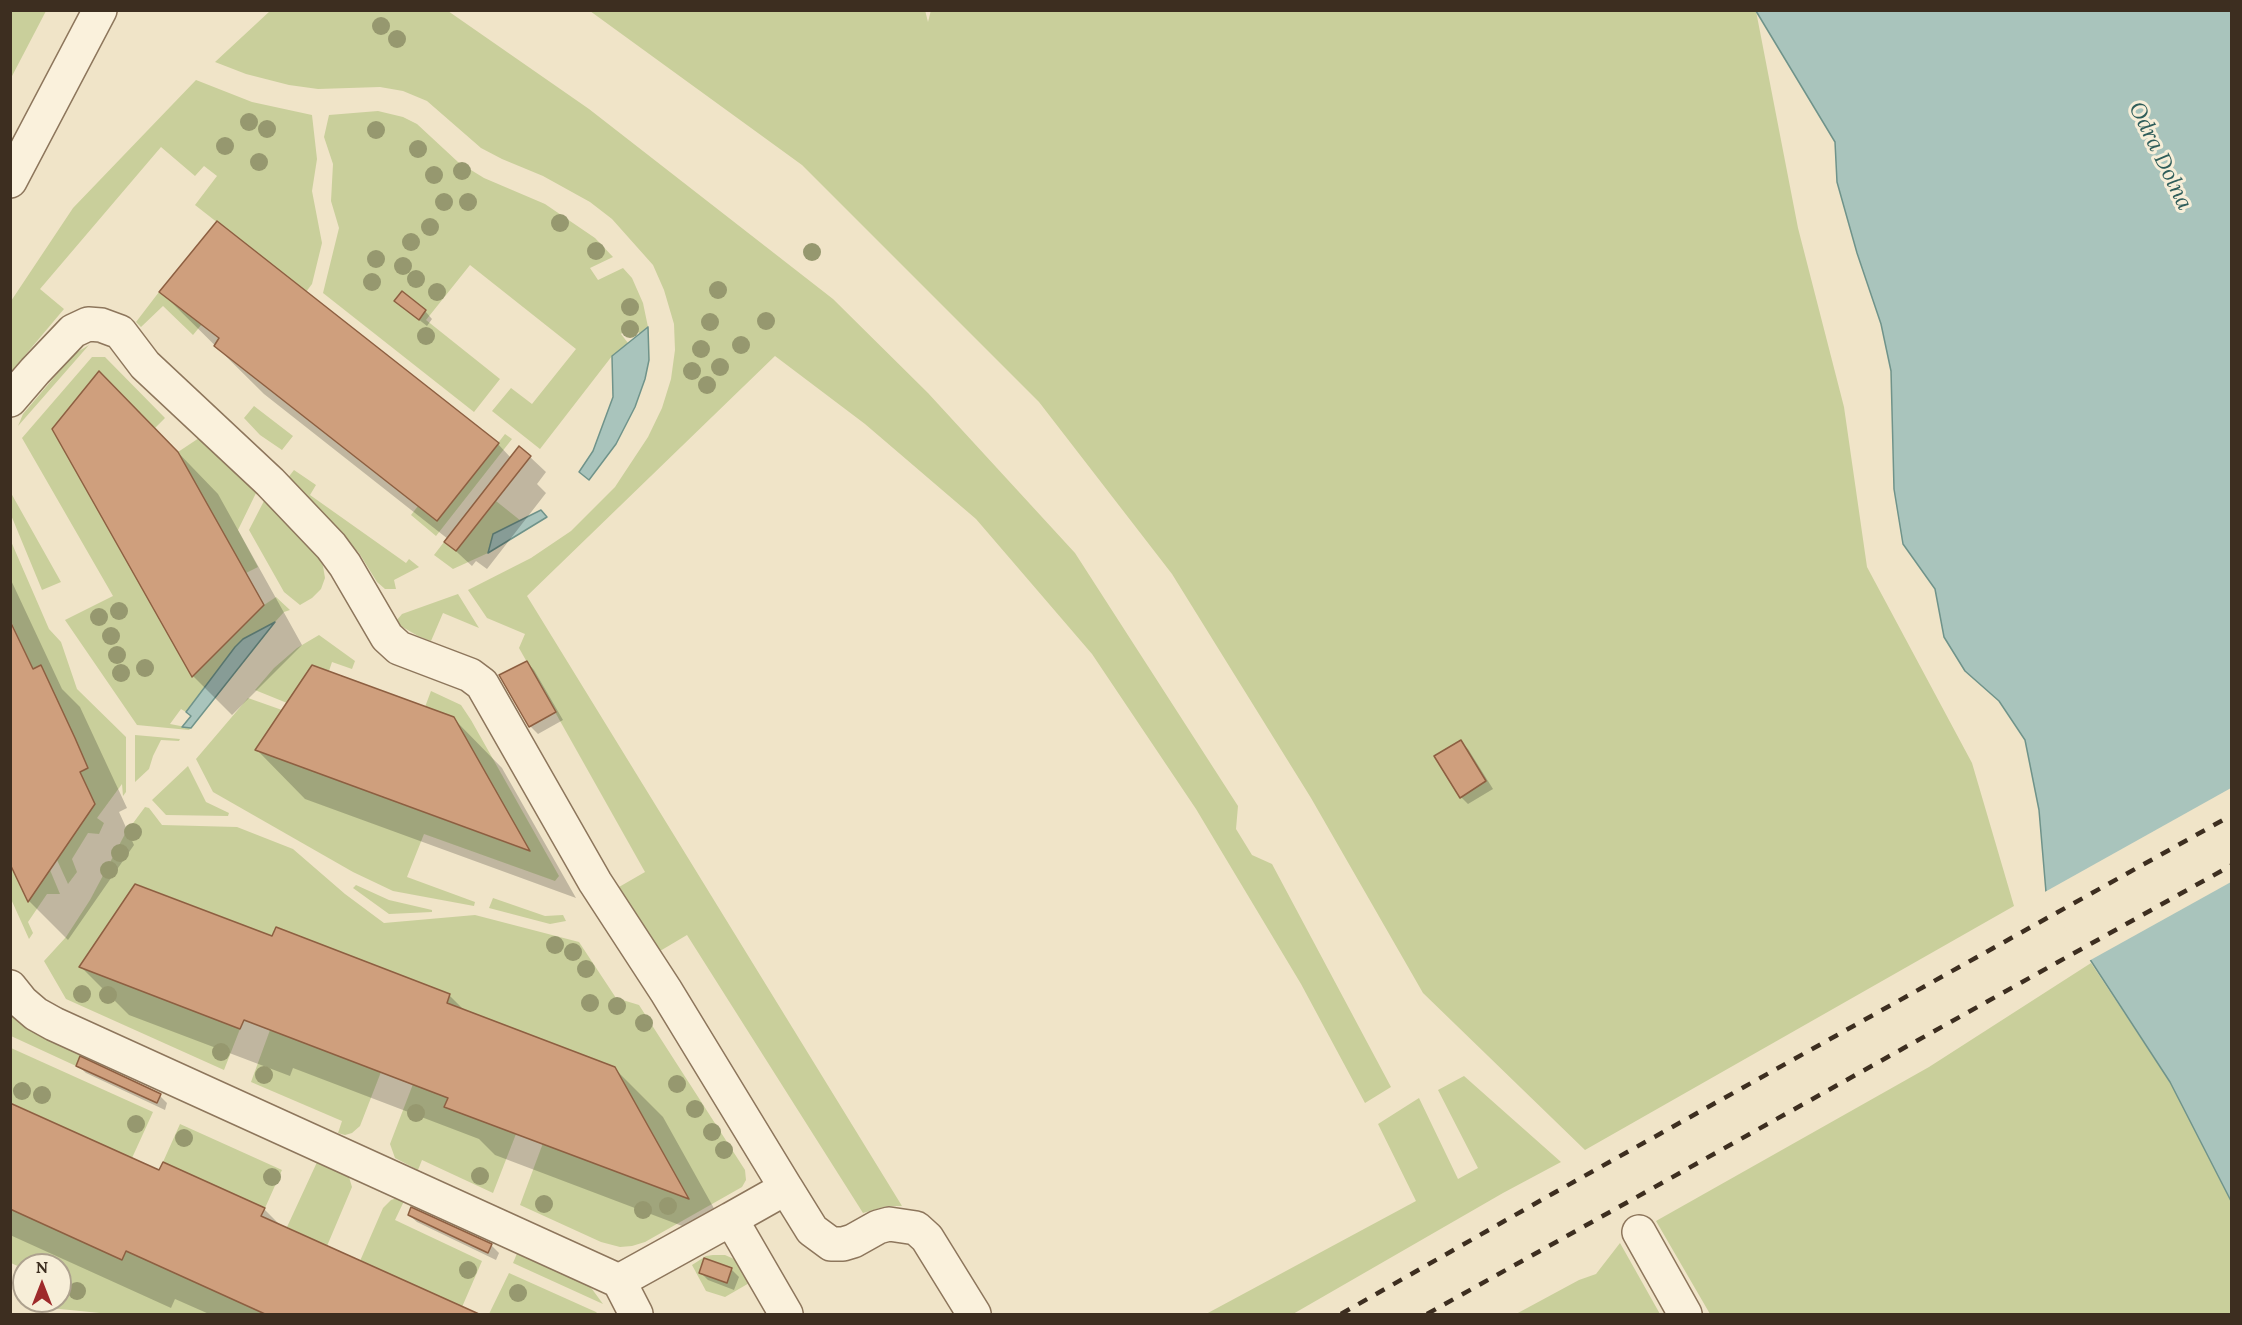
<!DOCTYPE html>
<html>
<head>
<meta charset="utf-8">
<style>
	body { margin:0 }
	#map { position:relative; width:2242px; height:1325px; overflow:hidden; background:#f0e4c8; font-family:Lora,serif }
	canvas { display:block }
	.frame { position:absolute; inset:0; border:12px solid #3d2e20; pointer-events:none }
	.north { position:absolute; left:12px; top:1253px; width:60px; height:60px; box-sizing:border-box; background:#f7eed8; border:2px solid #ada18e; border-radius:50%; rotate:0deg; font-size:16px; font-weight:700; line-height:24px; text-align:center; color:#3d2e20 }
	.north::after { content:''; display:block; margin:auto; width:21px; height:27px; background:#9e2a2b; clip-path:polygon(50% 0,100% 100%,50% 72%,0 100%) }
</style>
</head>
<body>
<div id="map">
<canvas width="2242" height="1325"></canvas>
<div class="frame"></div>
<div class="north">N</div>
</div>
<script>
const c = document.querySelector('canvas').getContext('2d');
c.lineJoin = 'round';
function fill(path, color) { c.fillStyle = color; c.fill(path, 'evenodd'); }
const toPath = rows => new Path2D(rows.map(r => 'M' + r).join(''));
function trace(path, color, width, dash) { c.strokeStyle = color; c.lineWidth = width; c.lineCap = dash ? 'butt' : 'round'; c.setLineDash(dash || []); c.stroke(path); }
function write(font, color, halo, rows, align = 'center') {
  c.font = font + ' Lora,serif'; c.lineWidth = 6; c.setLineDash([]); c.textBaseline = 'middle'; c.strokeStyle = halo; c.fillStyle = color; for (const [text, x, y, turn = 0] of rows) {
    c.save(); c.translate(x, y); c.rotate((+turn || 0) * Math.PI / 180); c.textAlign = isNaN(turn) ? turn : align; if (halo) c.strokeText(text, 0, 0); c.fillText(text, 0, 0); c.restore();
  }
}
fill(toPath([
	[11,10,46,11,11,78,10,11],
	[925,10,928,22,931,10,1756,11,1798,228,1844,407,1867,567,1972,763,2014,906,1585,1150,1423,993,1311,798,1172,574,1039,402,802,165,590,11],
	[270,11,448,11,589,109,833,299,928,393,1075,553,1238,806,1236,829,1252,855,1272,864,1391,1087,1365,1103,1301,984,1196,809,1092,654,976,519,865,424,775,356,527,596,902,1206,887,1206,863,1213,687,935,660,951,619,887,645,872,519,648,525,634,487,618,468,590,531,558,571,531,615,487,648,437,662,408,671,379,675,350,674,324,664,290,653,265,612,219,590,202,543,176,502,159,481,148,427,101,403,91,380,87,318,89,289,85,246,74,215,62],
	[196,80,252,102,312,115,317,159,312,191,322,243,312,284,306,292,195,205,217,176,204,166,195,176,161,147,40,289,64,309,11,372,11,301,73,208],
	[378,111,403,117,417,124,458,162,484,178,545,204,595,238,613,257,590,268,598,280,623,268,632,278,643,303,648,327,640,334,632,325,621,334,628,343,612,356,540,449,492,411,511,388,532,404,576,349,470,265,426,320,500,379,474,412,323,293,339,228,331,201,333,164,324,137,329,115],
	[159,292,202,324,193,335,163,306,141,327,136,322],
	[89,345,18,426,23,414,74,354],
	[92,357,105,357,165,418,155,428,99,371,52,429,192,676,264,605,276,597,290,610,284,612,275,622,243,640,186,712,181,709,170,724,191,728,189,730,137,725,65,620,113,596,22,438],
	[254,406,293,436,282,450,260,435,244,418],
	[505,434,512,439,436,536,411,515,418,506,437,521],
	[199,438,257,491,238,530,258,567,246,573,178,452],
	[294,470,316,485,310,495,406,563,409,559,419,567,394,580,396,589,385,589,377,582,359,553,287,479],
	[10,493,11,493,61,582,42,590,11,515],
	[265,499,319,557,323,566,325,578,321,589,312,598,300,605,284,592,249,530],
	[496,501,521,521,493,534,488,553,453,569,434,555,444,542,456,551],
	[10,539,49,629,61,642,77,689,126,737,126,792,123,796,122,784,97,818,104,823,99,834,88,833,72,859,77,872,68,884,57,860,94,802,80,772,88,768,41,666,33,669,11,621],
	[458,594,479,628,443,613,431,641,418,636,399,625,397,620,402,614],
	[319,635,355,661,352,669,332,662,329,671,312,665,287,703,255,690,274,668,297,648],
	[431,691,461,705,471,720,559,876,555,881,424,834,407,877,475,902,474,906,393,891,353,872,213,792,196,759,248,698,282,710,255,750,529,851,425,707],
	[135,735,180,739,179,741,161,740,153,756,149,769,135,782],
	[188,766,206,802,229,813,228,816,166,815,152,800],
	[145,807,149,808,162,825,237,827,293,849,345,894,384,923,475,915,579,942,616,998,639,1005,745,1170,746,1180,742,1187,645,1242,632,1246,620,1247,601,1242,520,1205,543,1143,689,1198,615,1067,447,1003,450,994,276,928,272,936,136,884,79,967,240,1029,224,1070,66,999,44,961,66,937,90,900,125,834],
	[10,863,50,870,60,894,47,894,28,922,33,933,29,939,11,899],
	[356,885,389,900,432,910,432,912,389,914,353,888],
	[493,898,545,916,563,915,566,921,550,924,489,908],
	[2091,963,2170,1082,2231,1201,2231,1314,1710,1314,1656,1221,1929,1067],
	[11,1016,29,1028,82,1053,76,1066,11,1036],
	[270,1030,381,1072,360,1126,352,1133,345,1135,338,1133,342,1121,251,1082],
	[11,1048,153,1112,132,1158,11,1103],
	[1464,1076,1561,1162,1503,1193,1293,1314,1206,1314,1416,1201,1378,1124,1419,1098,1458,1179,1478,1168,1438,1090],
	[413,1084,448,1098,444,1106,516,1134,493,1193,422,1160,418,1170,395,1158,390,1144],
	[180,1124,282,1170,265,1208,163,1162],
	[318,1160,344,1172,349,1177,352,1187,327,1246,287,1227],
	[397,1198,405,1199,395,1220,482,1261,462,1307,360,1261,383,1208,391,1200],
	[11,1209,122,1260,126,1251,265,1314,110,1314,50,1308,46,1301,60,1301,60,1265,24,1265,24,1269,11,1263],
	[1620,1243,1660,1314,1516,1314,1579,1280,1596,1274],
	[518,1251,577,1276,592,1289,603,1304,513,1263],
	[713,1255,725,1255,734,1259,740,1265,751,1282,725,1297,706,1291,692,1265,706,1256],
	[509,1273,596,1312,598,1314,489,1314]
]), '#c9cf9b');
const water = toPath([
	[1756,11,2231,11,2231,1201,2170,1082,2046,892,2039,810,2025,740,1999,701,1965,671,1944,637,1935,589,1903,544,1894,489,1891,371,1881,324,1857,253,1837,182,1835,142,1756,11],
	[648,327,649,360,645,379,635,407,616,444,589,480,579,472,593,451,613,397,612,356,648,327],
	[541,510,547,517,488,553,493,534,541,510],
	[275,622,191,728,182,727,191,716,186,712,235,647,243,639,275,622]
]);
fill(water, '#a9c4bc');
trace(water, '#6f938a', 1.5);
fill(toPath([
	[2231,788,2231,882,2087,962,2043,893]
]), '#f0e4c8');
fill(toPath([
	[161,292,498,444,511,458,530,457,546,472,537,484,546,493,487,569,476,561,472,566,446,542,448,539,264,394],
	[404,308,425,311,432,319,427,326],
	[139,412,218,494,302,645,232,715,193,676],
	[10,578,62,689,80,707,127,808,119,812,134,845,68,940,29,901,10,860],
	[527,662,534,670,563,720,538,734,530,726],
	[453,718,502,768,576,898,305,799,257,750],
	[1460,742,1468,749,1493,789,1468,804,1461,797],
	[273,937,449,995,466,1012,614,1068,663,1117,735,1246,495,1155,479,1139,293,1068,290,1076,129,1015,81,967],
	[78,1066,160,1096,167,1103,165,1110,86,1073],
	[10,1104,160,1172,264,1209,282,1227,475,1314,209,1314,175,1299,171,1308,10,1235],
	[409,1215,491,1245,499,1253,496,1260,417,1222],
	[731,1269,739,1277,734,1290,708,1280,701,1273]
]), '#0003');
const building = toPath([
	[217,221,499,443,437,521,214,346,219,338,159,292,217,221],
	[402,291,426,310,419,320,394,301,402,291],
	[99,371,178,452,264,605,192,677,52,429,99,371],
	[519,446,531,456,456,551,444,542,519,446],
	[10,621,33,669,41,665,75,738,88,768,80,772,95,804,28,902,10,864,10,621],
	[527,661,556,712,529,727,499,675,527,661],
	[312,665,454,717,530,851,255,750,312,665],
	[1461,740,1486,781,1460,798,1434,756,1461,740],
	[135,884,272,936,276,927,450,994,447,1003,615,1067,689,1199,444,1107,448,1098,244,1020,240,1029,79,967,135,884],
	[80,1056,161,1094,157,1103,76,1066,80,1056],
	[10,1103,159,1170,163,1162,265,1208,261,1216,479,1314,265,1314,126,1251,122,1260,10,1209,10,1103],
	[411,1207,492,1244,488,1253,408,1215,411,1207],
	[704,1258,732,1268,727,1283,699,1273,704,1258]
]);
fill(building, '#cf9f7d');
trace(building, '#8d5f41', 1.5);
const minor = toPath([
	[10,181,100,10],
	[10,400,35,371,73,331,88,324,101,325,120,332,145,365,270,482,331,546,345,565,387,637,399,648,470,675,482,684,595,882,666,991,786,1188,731,1219],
	[10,987,22,1002,36,1014,54,1024,619,1281,636,1314],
	[786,1188,812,1230,831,1244,843,1244,853,1241,878,1227,889,1224,916,1228,927,1238,974,1314],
	[1639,1232,1685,1314],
	[619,1281,731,1219,786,1314]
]);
trace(minor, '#8d765c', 36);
trace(minor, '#faf1dc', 33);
trace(toPath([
	[1341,1314,1552,1194,2232,815],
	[1427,1314,2232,865]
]), '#3d2e20', 4.5, [10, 10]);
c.fillStyle = '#96986f';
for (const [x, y] of [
	[381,26],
	[397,39],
	[249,122],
	[267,129],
	[376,130],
	[225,146],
	[418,149],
	[259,162],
	[462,171],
	[434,175],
	[444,202],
	[468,202],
	[560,223],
	[430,227],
	[411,242],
	[596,251],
	[812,252],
	[376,259],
	[403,266],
	[416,279],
	[372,282],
	[718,290],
	[437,292],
	[630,307],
	[766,321],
	[710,322],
	[630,329],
	[426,336],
	[741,345],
	[701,349],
	[720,367],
	[692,371],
	[707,385],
	[119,611],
	[99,617],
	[111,636],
	[117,655],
	[145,668],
	[121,673],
	[133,832],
	[120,853],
	[109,870],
	[555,945],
	[573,952],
	[586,969],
	[82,994],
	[108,995],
	[590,1003],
	[617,1006],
	[644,1023],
	[221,1052],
	[264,1075],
	[677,1084],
	[22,1091],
	[42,1095],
	[695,1109],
	[416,1113],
	[136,1124],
	[712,1132],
	[184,1138],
	[724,1150],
	[480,1176],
	[272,1177],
	[544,1204],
	[668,1206],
	[643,1210],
	[468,1270],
	[77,1291],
	[518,1293]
]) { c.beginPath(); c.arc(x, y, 9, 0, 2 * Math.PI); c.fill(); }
write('italic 22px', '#2f5d5a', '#f7eed8', [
	["Odra Dolna",2160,156,64]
]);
</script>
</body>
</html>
